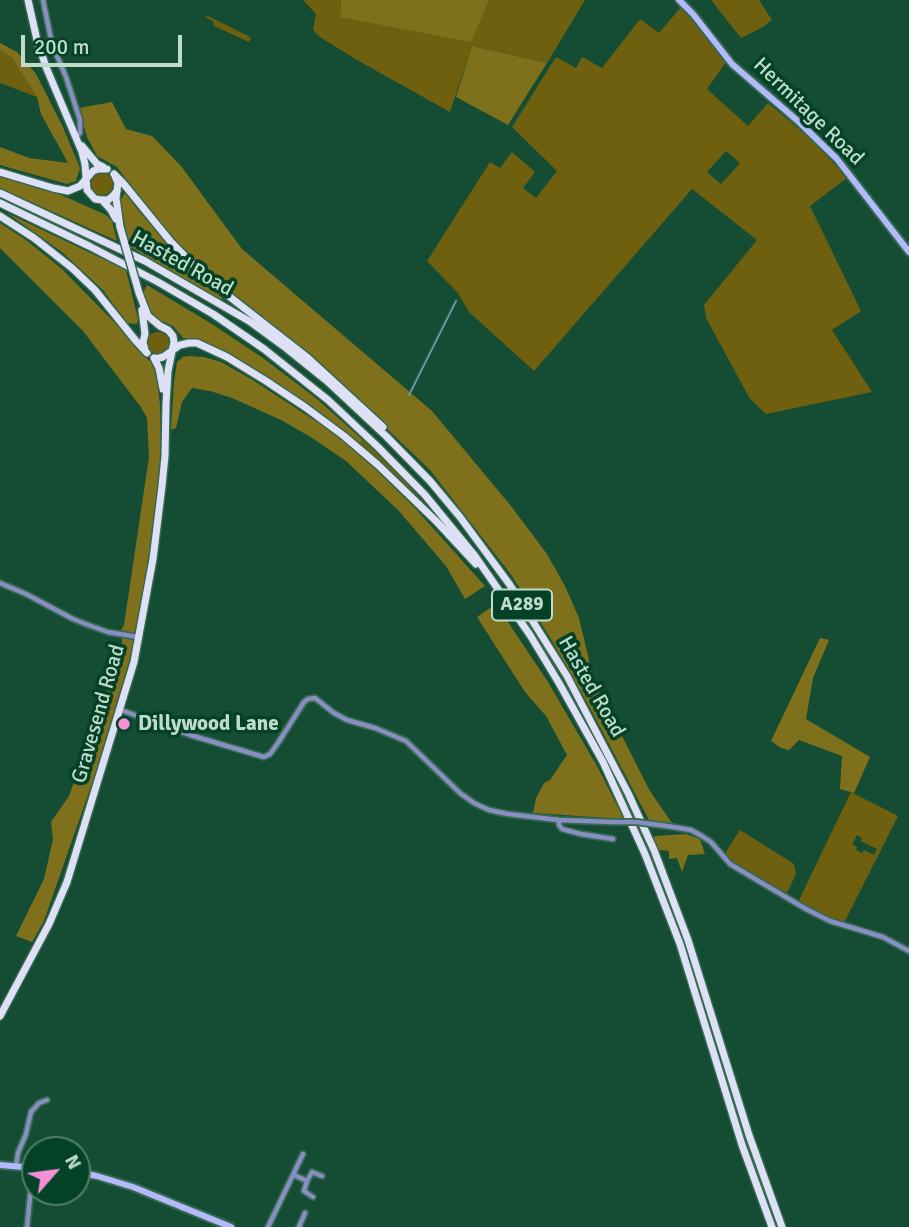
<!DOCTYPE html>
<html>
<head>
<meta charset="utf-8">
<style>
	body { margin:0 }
	#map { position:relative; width:909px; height:1227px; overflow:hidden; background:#144d33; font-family:Signika,sans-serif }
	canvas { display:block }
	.north { position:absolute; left:21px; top:1136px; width:70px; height:70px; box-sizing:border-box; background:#044228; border:2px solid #4f7f69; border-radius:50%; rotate:62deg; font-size:19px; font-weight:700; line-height:28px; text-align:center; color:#bfdbca }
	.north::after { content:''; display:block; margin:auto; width:24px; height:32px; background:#f391d6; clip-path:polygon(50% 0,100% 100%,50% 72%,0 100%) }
	.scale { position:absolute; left:21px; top:35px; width:161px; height:32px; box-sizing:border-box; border:4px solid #bfdbca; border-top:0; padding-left:9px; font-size:21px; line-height:24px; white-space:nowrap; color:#bfdbca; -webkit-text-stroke:5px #044228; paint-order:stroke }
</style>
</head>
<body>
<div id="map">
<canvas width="909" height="1227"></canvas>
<div class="north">N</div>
<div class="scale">200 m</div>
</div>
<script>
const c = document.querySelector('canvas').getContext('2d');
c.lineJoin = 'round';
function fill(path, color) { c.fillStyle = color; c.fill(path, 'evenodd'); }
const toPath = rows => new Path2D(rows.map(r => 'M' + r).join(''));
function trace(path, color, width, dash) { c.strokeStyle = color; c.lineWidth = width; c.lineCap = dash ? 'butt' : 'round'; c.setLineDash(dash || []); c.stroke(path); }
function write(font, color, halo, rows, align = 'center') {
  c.font = font + ' Signika,sans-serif'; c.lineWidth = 7; c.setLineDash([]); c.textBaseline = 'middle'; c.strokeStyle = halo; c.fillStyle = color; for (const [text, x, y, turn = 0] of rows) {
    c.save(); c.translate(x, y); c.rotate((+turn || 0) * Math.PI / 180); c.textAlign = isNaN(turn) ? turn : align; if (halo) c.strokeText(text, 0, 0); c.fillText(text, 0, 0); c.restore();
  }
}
fill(toPath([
	[303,0,341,0,340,16,471,41,489,0,585,0,547,63,472,46,450,112,357,60,320,37,313,30,316,14],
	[711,0,759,0,772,20,763,27,741,38],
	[682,6,726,62,707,89,748,126,768,103,813,141,847,178,810,206,861,311,832,330,872,392,766,414,750,399,706,318,704,305,757,240,692,189,534,371,469,312,458,293,427,261,490,162,500,168,512,152,535,172,523,188,536,198,557,171,512,127,556,57,576,68,582,57,602,68,640,19,659,33],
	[726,151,740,163,721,184,707,172],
	[208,16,248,36,251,38,249,42,214,26,213,21,205,17],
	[0,50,12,58,37,97,0,83],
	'91 184a11 11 0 1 1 22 0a11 11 0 1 1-22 0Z',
	'147 343a11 11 0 1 1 22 0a11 11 0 1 1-22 0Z',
	[363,440,396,471,425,504,424,505,358,444],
	[851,792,898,816,844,923,821,914,798,902],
	[857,835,862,838,861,841,877,849,874,855,864,850,862,853,856,850,857,847,852,844],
	[740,830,794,864,796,874,787,893,735,865,727,856,726,852]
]), '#6e600f');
fill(toPath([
	[341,0,489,0,471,42,340,17],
	[0,43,17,52,36,74,63,127,80,168,76,181,67,184,0,165,0,147,29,158,68,163,41,114,37,97,12,58,0,50],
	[472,46,547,63,508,125,456,97],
	[112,102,126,129,152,136,181,166,242,249,432,411,511,506,547,554,565,586,579,618,594,681,650,791,672,823,650,822,589,706,554,644,512,576,430,470,315,360,231,293,190,256,147,208,117,167,97,156,87,137,79,108],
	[0,175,59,194,106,215,112,221,117,241,0,188],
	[125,193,143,216,187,263,221,296,223,302,129,246,120,201],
	[7,213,126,270,138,319,137,324,127,323,103,290,62,252],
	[0,223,26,240,62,269,113,321,142,354,152,363,156,371,160,404,161,447,157,499,137,634,98,766,44,921,32,942,16,936,44,879,53,839,51,822,69,796,83,757,97,712,111,683,122,644,122,639,118,636,124,625,149,457,147,418,140,406,83,331,0,248],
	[147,285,212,324,263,358,317,399,363,440,358,444,198,341,183,338,173,326,157,319,149,309,143,293],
	[189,356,204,357,221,362,251,379,331,431,372,466,415,508,485,586,465,599,446,566,398,510,346,461,309,436,281,420,232,398,210,391,192,388,182,402,176,428,171,430,174,382,177,362,183,357],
	[496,604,548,682,597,766,624,819,533,813,536,798,544,783,550,780,567,755,546,716,525,692,477,617],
	[820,638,829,640,813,678,806,719,870,757,854,793,840,789,842,756,799,740,789,750,781,748,771,741],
	[686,834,700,839,705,854,688,855,682,872,677,858,669,859,669,851,659,850,653,839,655,836]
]), '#7f701c');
trace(toPath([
	[409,395,456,301]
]), '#64979e', 2);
const street = toPath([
	[43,0,52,44,66,77,80,120,80,133,76,136],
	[0,583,26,594,73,619,91,626,108,632,138,637],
	[121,710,190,735,264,757,270,754,278,743,304,702,308,699,315,698,334,713,347,720,375,728,406,741,460,793,474,803,489,810,508,814,559,820,612,822],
	[559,820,559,825,562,829,581,834,613,839],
	[667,826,691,830,702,836,711,842,730,864,806,909,830,921,883,937,909,951],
	[16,1166,18,1153,26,1134,31,1112,39,1103,47,1100],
	[294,1175,307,1181,304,1191,313,1197],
	[307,1181,312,1172,322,1176],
	[27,1227,33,1167],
	[268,1227,303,1154],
	[299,1227,305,1213]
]);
const secondary = toPath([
	[679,0,693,14,732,64,799,122,837,159,909,252],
	[0,1165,35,1168],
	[77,1172,97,1176,133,1187,231,1227]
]);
const primary = toPath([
	[28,0,37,40,46,67,82,152,85,164,87,190,95,199,102,200,108,200,113,196,117,191],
	[82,146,97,164,103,167],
	[0,172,53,188,68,191,80,186,93,171,98,169,107,169],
	[114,174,123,183,171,242,207,279,308,358,383,427],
	[115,176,118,183,116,198,120,227],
	[0,193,145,261,249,321,286,348,327,381,386,436,430,481,460,517,510,585,567,676,628,793,654,850,688,940,749,1135,782,1227],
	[102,200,111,210,116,219],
	[0,203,89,246,158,282,213,314,264,349,328,400,378,447,425,495,475,556,530,635,559,683,603,762,645,854,680,944,742,1145,772,1227],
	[0,216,34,238,72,268,95,290,136,341,147,353],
	[142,310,145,334,143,342,145,350],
	[154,358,159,368,163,389],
	[155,359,163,357,180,345,189,343,197,343,227,357,266,381,305,407,344,436,378,465,437,522,476,564],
	[0,1016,49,924,67,882,134,662,153,559,162,486,165,456,166,404,168,371,174,342,173,336,168,330,160,326,148,316,139,293]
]);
trace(street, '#366951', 8);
trace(secondary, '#366951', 10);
trace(primary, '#366951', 10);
trace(street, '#888ec1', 4.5);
trace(secondary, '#b3bafb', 6);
trace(primary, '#dee1f6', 7);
const streetBridge = toPath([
	[612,822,636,822,667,826]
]);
const primaryBridge = toPath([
	[120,227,139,293]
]);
trace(streetBridge, '#366951', 8, []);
trace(primaryBridge, '#366951', 10, []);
trace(streetBridge, '#888ec1', 4.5);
trace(primaryBridge, '#dee1f6', 7);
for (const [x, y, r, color] of [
	[124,724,7,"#f391d6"]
]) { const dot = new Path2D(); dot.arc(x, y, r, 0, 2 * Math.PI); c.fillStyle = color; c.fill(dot); trace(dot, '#044228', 2.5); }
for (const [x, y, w] of [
	[522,605,60]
]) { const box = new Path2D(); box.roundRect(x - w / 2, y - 15.5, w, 31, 5); c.fillStyle = '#044228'; c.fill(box); trace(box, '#bfdbca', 2); }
write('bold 19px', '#bfdbca', null, [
	["A289",522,605]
]);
write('21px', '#bfdbca', '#044228', [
	["Hermitage Road",808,112,44],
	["Hasted Road",182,264,29],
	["Hasted Road",591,687,60],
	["Gravesend Road",99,714,-74]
]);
write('bold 21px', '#bfdbca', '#044228', [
	["Dillywood Lane",138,724]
], 'left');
</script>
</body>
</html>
